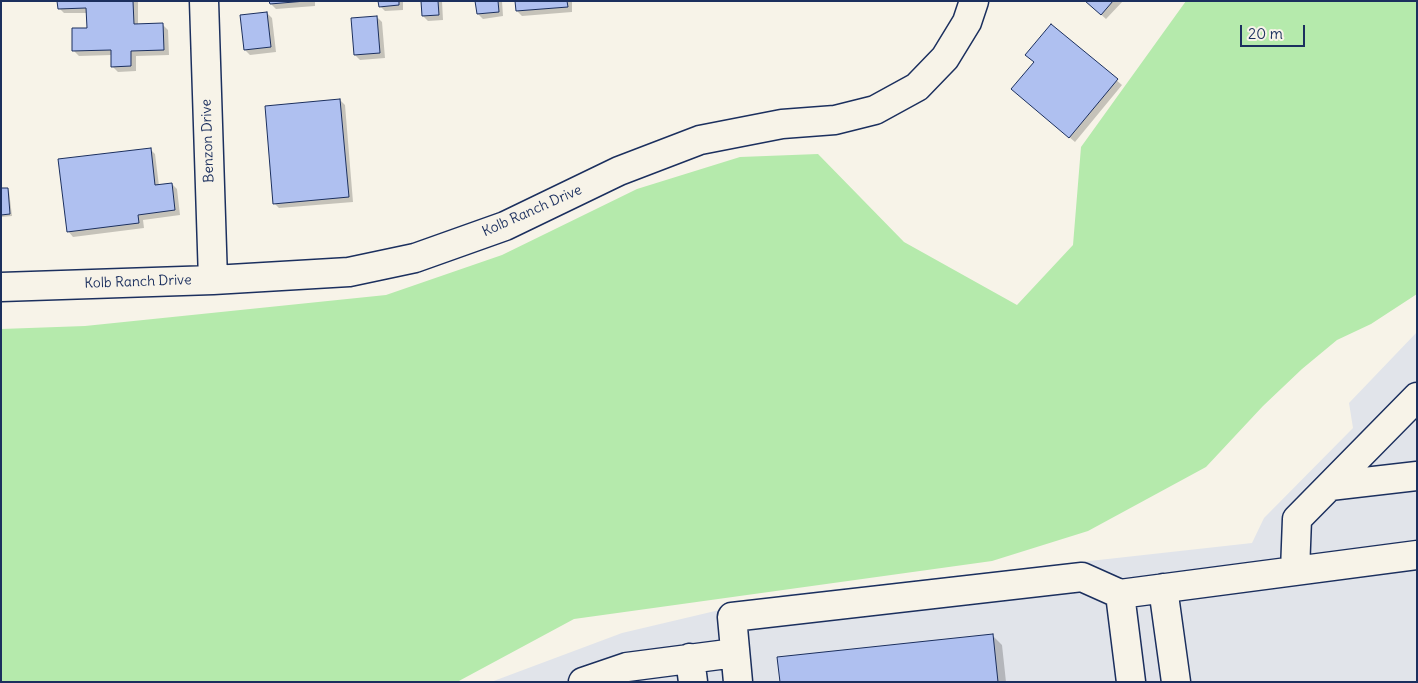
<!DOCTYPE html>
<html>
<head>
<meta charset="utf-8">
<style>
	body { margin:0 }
	#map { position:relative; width:1418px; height:683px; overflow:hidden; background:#f7f3e8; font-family:Delius,sans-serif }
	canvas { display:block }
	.frame { position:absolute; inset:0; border:2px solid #1b2f5e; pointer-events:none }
	.scale { position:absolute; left:1240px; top:25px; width:65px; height:22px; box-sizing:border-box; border:2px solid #1b2f5e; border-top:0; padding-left:6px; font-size:15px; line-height:18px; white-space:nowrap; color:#1b2f5e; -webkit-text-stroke:4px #f7f3e8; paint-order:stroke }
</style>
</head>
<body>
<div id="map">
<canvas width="1418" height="683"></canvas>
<div class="frame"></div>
<div class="scale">20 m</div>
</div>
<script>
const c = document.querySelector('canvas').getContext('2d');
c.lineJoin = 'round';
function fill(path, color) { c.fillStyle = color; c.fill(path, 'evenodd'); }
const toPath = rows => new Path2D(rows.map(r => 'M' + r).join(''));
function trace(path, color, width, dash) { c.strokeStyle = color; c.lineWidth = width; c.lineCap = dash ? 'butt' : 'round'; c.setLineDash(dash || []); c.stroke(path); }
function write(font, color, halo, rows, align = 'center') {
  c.font = font + ' Delius,sans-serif'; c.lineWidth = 5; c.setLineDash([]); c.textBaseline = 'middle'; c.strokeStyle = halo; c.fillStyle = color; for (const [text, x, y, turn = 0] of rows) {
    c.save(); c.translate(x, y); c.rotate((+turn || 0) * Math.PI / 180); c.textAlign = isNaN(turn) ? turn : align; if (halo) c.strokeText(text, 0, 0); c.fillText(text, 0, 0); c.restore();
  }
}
fill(toPath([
	[1417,332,1417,682,491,682,622,633,783,595,1252,543,1264,518,1353,428,1349,403]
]), '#e1e4ea');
fill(toPath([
	[1186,1,1417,1,1417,294,1371,324,1337,340,1302,369,1263,406,1206,467,1088,531,992,561,574,619,457,682,1,682,1,329,85,326,386,295,502,255,637,189,740,157,818,154,904,242,1017,305,1073,245,1081,147]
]), '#b5eaac');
fill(toPath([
	[59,1,138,1,138,25,163,25,168,30,169,55,136,56,136,71,118,72,112,66,112,55,79,56,74,51,88,29,88,13,64,13,59,8],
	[271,1,315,1,315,6,276,9,271,4],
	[380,1,403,1,403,10,385,11,380,6],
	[422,1,442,1,443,20,428,21,423,16],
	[476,1,502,1,503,16,483,19,478,14],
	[516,1,572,1,572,12,522,16,517,11],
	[1086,1,1123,1,1106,19],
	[267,13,272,18,276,52,250,55,245,50],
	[377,17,382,22,385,58,360,60,355,55],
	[1051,25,1122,85,1075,142,1018,94,1035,63],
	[340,100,345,105,353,202,279,208,274,203],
	[150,149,155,154,159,186,172,184,177,189,180,215,143,220,144,228,73,237,68,231],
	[1,189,7,189,9,191,12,216,1,217],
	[992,635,1002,645,1006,682,781,682]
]), '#0003');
const building = toPath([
	[57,1,133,1,134,24,163,23,164,50,131,51,131,66,111,67,111,50,72,51,72,28,87,28,86,8,58,9,57,1],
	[269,1,306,1,270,4,269,1],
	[378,1,399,1,399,5,379,7,378,1],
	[421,1,438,1,439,15,422,16,421,1],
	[475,1,498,1,499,12,477,14,475,1],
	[515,1,567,1,568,7,516,11,515,1],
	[1085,1,1113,1,1101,15,1085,1],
	[267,12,271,47,244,50,240,15,267,12],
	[377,16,380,53,354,55,351,18,377,16],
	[1051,24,1118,79,1069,138,1011,89,1034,62,1025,55,1051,24],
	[340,99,349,197,273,204,265,106,340,99],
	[151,148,155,185,172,183,175,210,138,215,139,223,67,232,58,159,151,148],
	[1,188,8,188,10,214,1,215,1,188],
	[993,634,998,682,780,682,777,657,993,634]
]);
fill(building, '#afc0f0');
trace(building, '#1b2f5e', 1);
const minor = toPath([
	[204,1,213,280],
	[1,287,213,280,349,272,415,258,505,226,619,171,700,140,782,124,835,120,875,110,917,87,945,58,967,22,974,1],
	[1330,486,1417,476],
	[1295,571,1297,519,1417,397],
	[1163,588,1176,682],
	[1120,594,1417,555],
	[690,658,693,682],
	[583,682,627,667,735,653],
	[738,682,732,617,1082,577,1120,594,1131,682]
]);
trace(minor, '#1b2f5e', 31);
trace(minor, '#f7f3e8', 28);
write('14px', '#1b2f5e', '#f7f3e8', [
	["Benzon Drive",208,141,-92],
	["Kolb Ranch Drive",532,211,-24],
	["Kolb Ranch Drive",138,282,-2]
]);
</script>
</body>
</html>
